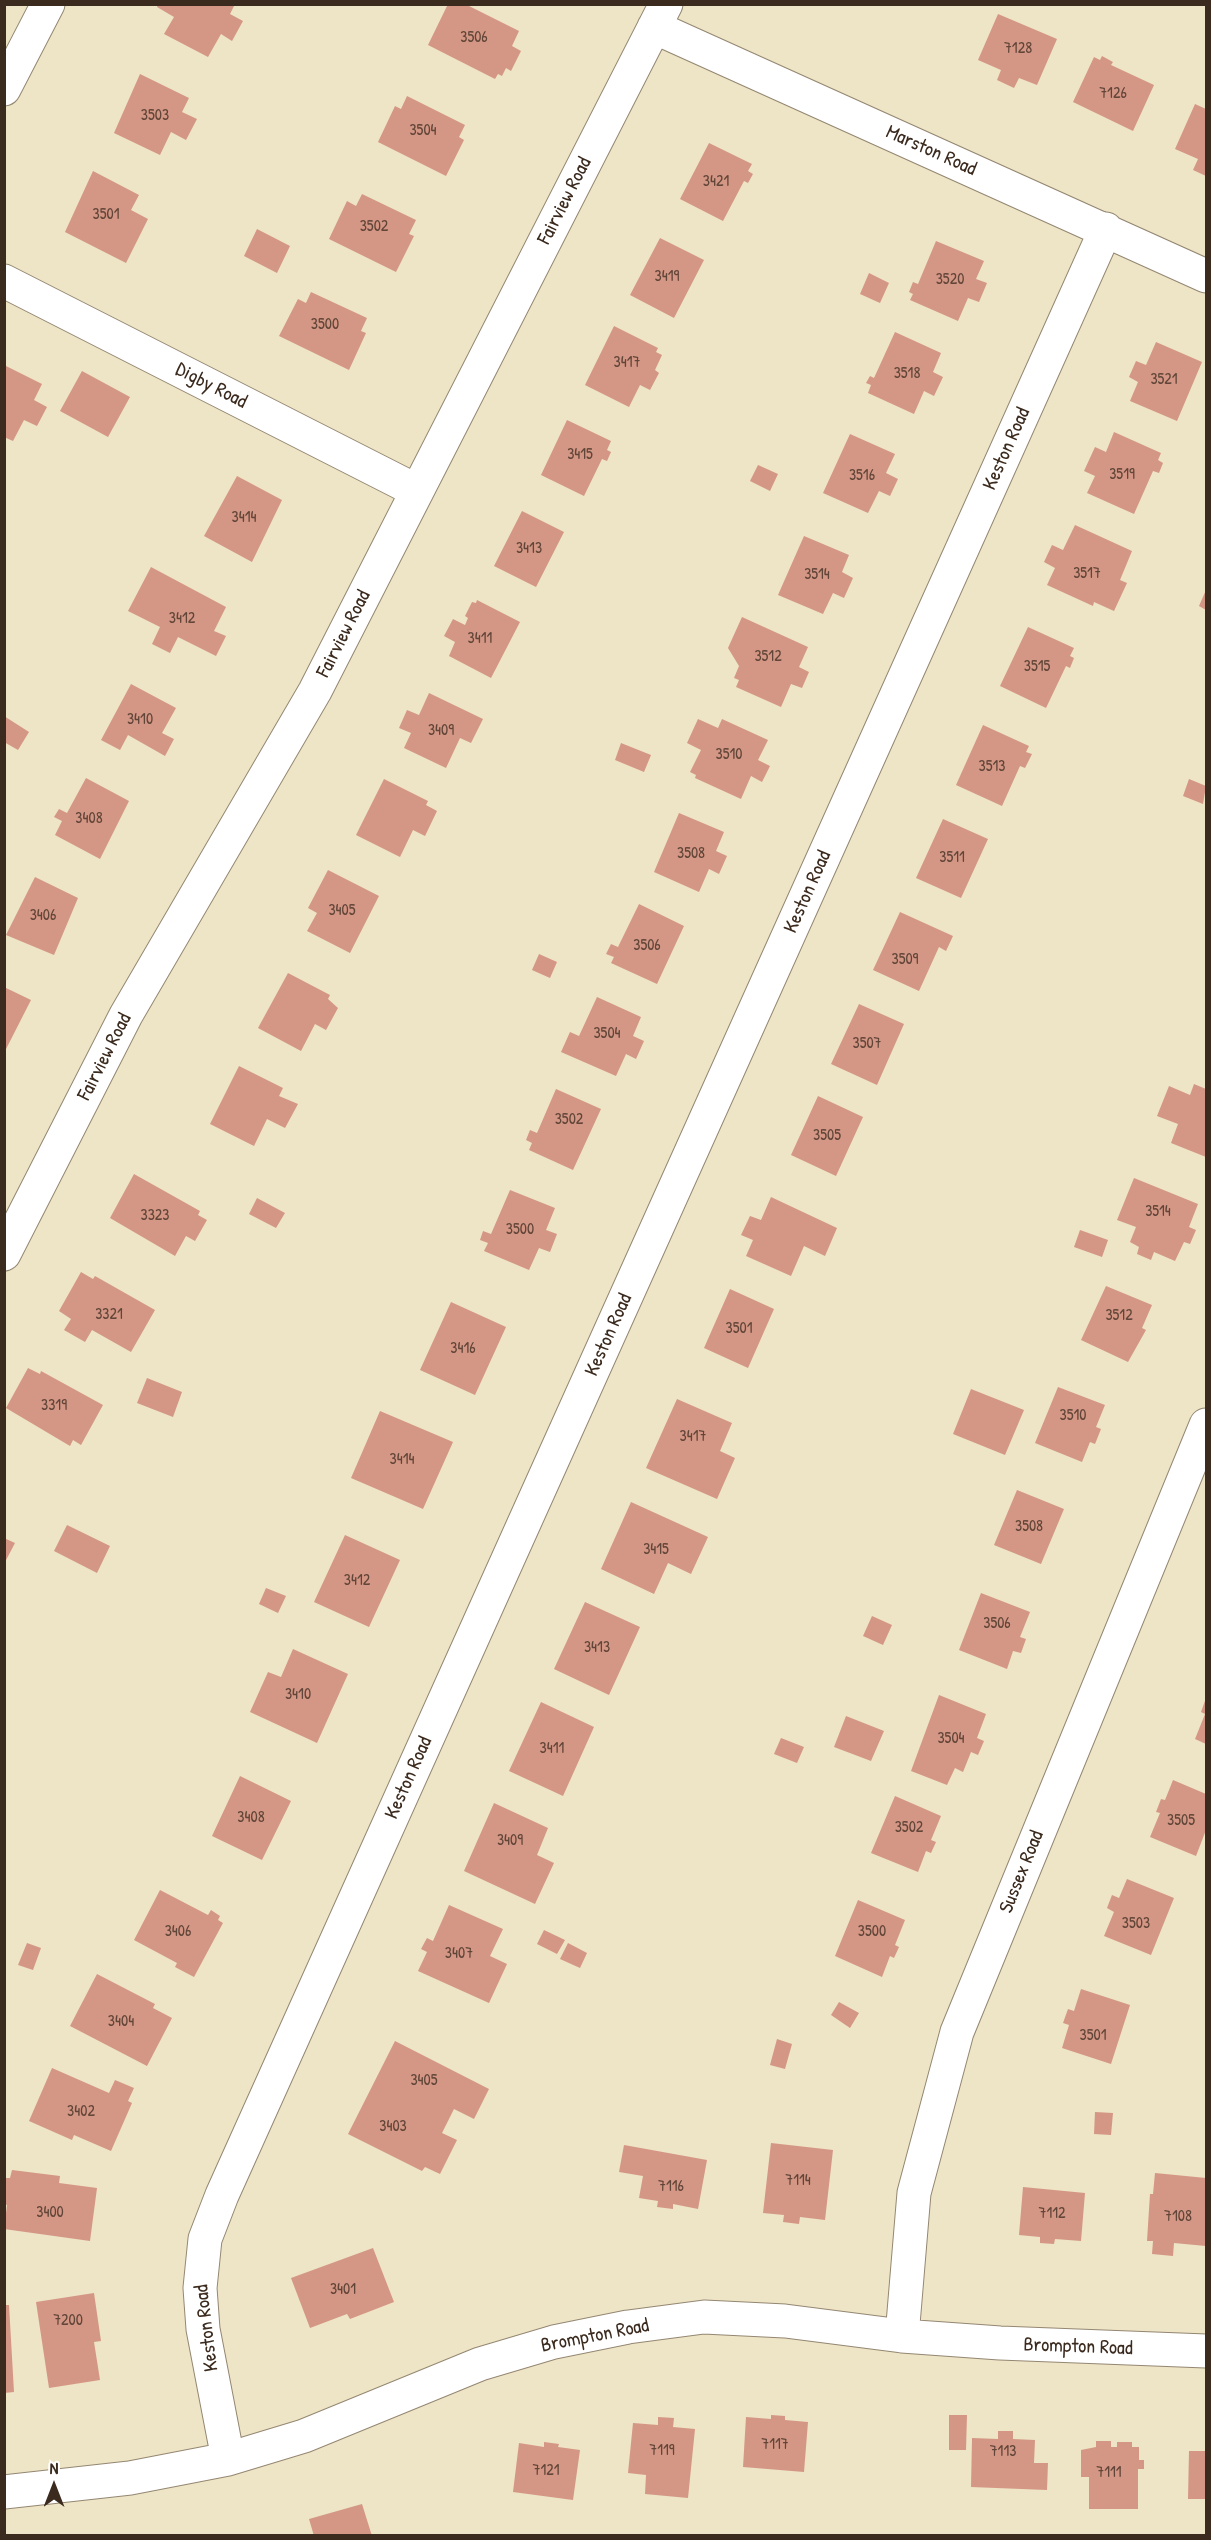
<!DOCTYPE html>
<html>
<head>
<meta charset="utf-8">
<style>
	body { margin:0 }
	#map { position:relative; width:1211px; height:2540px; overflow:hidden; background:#eee4c6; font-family:"Patrick Hand",sans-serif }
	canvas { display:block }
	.frame { position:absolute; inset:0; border:6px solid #3b2a1e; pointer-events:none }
	.north { position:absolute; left:24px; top:2456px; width:60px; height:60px; -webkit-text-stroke:4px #fff; paint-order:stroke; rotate:0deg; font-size:16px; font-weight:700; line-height:24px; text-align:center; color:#3b2a1e }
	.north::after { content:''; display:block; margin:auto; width:21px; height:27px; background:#3b2a1e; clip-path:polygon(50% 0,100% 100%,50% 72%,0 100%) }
</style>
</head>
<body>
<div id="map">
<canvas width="1211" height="2540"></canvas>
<div class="frame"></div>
<div class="north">N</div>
</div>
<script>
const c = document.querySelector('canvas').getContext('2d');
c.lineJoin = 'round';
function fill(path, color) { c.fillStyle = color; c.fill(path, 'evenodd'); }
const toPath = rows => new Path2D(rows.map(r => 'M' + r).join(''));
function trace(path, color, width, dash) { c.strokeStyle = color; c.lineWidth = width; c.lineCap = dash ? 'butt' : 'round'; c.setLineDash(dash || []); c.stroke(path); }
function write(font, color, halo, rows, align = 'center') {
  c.font = font + ' "Patrick Hand",sans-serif'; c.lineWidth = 4.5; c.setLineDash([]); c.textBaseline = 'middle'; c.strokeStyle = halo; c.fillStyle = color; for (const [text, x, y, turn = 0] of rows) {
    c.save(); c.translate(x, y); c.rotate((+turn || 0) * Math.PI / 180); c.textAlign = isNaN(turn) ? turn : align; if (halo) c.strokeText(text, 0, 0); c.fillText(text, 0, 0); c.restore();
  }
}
fill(toPath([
	[158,4,235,4,230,14,243,21,232,41,221,34,208,57,164,34,174,17,157,7],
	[448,4,465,4,519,31,512,46,521,51,511,71,506,68,502,76,498,74,495,79,428,45],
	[998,14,1057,39,1037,85,1019,78,1014,88,997,80,1001,70,978,60],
	[1102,56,1113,62,1111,65,1154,85,1133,131,1073,102,1094,57,1100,60],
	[140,74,189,98,182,112,197,119,186,140,171,132,160,155,114,133],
	[407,96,465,125,459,137,464,140,446,176,378,142,395,106,401,109],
	[1195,104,1206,109,1206,176,1193,170,1198,159,1175,149],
	[709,143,752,164,748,171,753,174,748,183,744,181,723,221,680,199],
	[93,171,139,195,131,210,148,219,126,263,65,232],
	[362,194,416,220,409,234,414,236,396,272,329,239,347,201,356,206],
	[257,229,290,246,277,273,244,256],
	[660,238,704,260,674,318,630,295],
	[936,241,984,261,976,279,987,283,979,302,968,298,958,321,910,300,913,294,909,292,913,282,918,284],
	[869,273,889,283,880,303,860,294],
	[311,292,367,318,361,331,366,333,349,370,279,336,298,299,306,303],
	[614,326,658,348,656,352,662,355,655,370,659,373,650,390,640,385,629,407,585,385],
	[895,332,941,353,933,372,943,377,934,396,924,391,914,414,868,393,871,385,866,383,870,376,874,378],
	[1156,342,1202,362,1177,421,1130,401,1138,382,1129,377,1136,361,1146,365],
	[4,365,42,384,34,400,47,407,37,426,24,420,13,441,4,437],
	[82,371,130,397,108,437,60,411],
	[567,420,611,441,607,450,611,452,607,461,602,459,584,496,541,475],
	[1114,432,1161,453,1158,460,1163,463,1159,473,1153,471,1134,514,1087,493,1095,476,1084,471,1095,447,1106,452],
	[850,434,895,454,886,473,898,479,890,496,879,491,868,513,823,493],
	[758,465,778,474,770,491,750,481],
	[237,476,282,500,252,562,204,536],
	[522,511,564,532,536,587,494,566],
	[1075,525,1132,551,1120,580,1127,583,1114,611,1094,602,1093,606,1047,585,1055,568,1044,562,1052,545,1063,550],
	[804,536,849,555,842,572,853,578,844,598,833,593,823,614,778,595],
	[151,567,226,607,214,631,226,636,216,656,178,637,170,653,152,644,160,627,128,611],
	[1206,590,1206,610,1199,606],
	[477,600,520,622,491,678,449,656,455,642,444,636,453,619,465,625,468,618,465,616,472,602,476,603],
	[742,617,808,647,799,667,809,672,802,688,791,684,781,707,736,687,739,680,734,678,739,666,728,648],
	[1028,627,1074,648,1070,656,1074,658,1070,668,1066,666,1046,708,1000,686],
	[131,684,176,708,162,733,174,739,165,756,128,735,120,750,101,740],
	[429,693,483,719,471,743,460,738,446,768,404,748,411,733,399,728,407,710,419,715],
	[4,716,29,732,18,750,4,742],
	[698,719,718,728,722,719,768,740,758,760,770,766,762,782,751,776,741,799,695,778,696,775,690,772,701,750,687,743],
	[983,725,1029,746,1026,752,1032,754,1025,768,1020,766,1002,806,956,785],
	[621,743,651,755,644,772,615,760],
	[86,778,129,801,100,859,55,835,62,821,54,817,59,809,67,813],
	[384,779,428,801,426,805,437,811,425,836,413,830,400,857,356,835],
	[1189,779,1206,786,1203,804,1183,796],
	[679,813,724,832,716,851,727,856,719,874,709,869,699,892,654,872],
	[943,819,988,839,961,898,916,878],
	[328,870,379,896,350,953,307,931,317,913,308,908],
	[35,877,78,898,54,955,6,935],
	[639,904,684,926,657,984,611,963,614,957,606,954,611,944,618,947],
	[900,912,953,936,946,951,939,947,919,991,873,970],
	[539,954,557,962,550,978,532,970],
	[288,973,330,995,328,999,338,1008,326,1030,315,1024,301,1051,258,1028],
	[4,987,31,1000,4,1053],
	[597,997,641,1017,633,1036,644,1041,636,1059,626,1054,616,1076,561,1052,570,1032,579,1036],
	[859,1004,904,1024,877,1085,831,1064],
	[239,1066,283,1088,279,1096,298,1104,285,1128,267,1119,254,1146,210,1124],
	[1194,1084,1206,1089,1206,1157,1171,1143,1178,1124,1157,1116,1169,1086,1190,1095],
	[556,1089,601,1109,573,1170,529,1150,532,1143,526,1140,530,1130,537,1133],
	[818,1096,863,1117,836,1176,791,1155],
	[134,1174,200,1211,198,1215,207,1220,195,1241,186,1236,175,1256,110,1218],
	[1134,1178,1198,1204,1189,1227,1196,1230,1190,1244,1184,1242,1175,1261,1154,1252,1151,1260,1137,1254,1139,1247,1130,1242,1136,1227,1117,1220],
	[510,1190,555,1208,546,1230,557,1234,550,1252,539,1248,529,1270,484,1251,488,1243,480,1240,483,1231,491,1234],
	[771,1197,837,1228,825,1256,804,1246,791,1276,746,1256,753,1240,741,1235,750,1216,761,1220],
	[257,1198,285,1213,276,1228,249,1214],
	[1080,1230,1108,1240,1102,1257,1074,1247],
	[81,1272,93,1279,95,1276,155,1310,131,1352,92,1330,85,1342,64,1330,71,1319,59,1311],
	[1106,1286,1152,1305,1142,1328,1146,1330,1128,1362,1081,1340],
	[730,1289,774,1309,748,1368,704,1348],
	[451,1302,506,1327,475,1395,420,1370],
	[28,1368,40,1374,41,1371,103,1405,81,1445,73,1440,70,1446,6,1408],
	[147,1378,182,1392,173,1417,137,1403],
	[1058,1387,1105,1405,1096,1427,1101,1429,1095,1444,1090,1442,1082,1462,1035,1443],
	[971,1389,1024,1410,1005,1455,953,1434],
	[677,1399,732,1423,720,1451,735,1458,717,1499,646,1468],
	[380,1411,453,1442,423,1509,351,1478],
	[1017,1490,1064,1509,1041,1564,994,1545],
	[631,1502,708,1537,691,1574,668,1563,654,1594,601,1569],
	[67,1525,110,1546,97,1573,54,1551],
	[345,1535,400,1560,369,1627,314,1602],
	[4,1538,15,1543,4,1564],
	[266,1588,286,1596,278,1613,259,1604],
	[981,1593,1030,1612,1020,1637,1026,1639,1021,1653,1013,1651,1007,1669,959,1650],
	[585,1602,640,1627,609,1695,554,1669],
	[872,1616,892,1625,883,1645,863,1636],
	[293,1649,348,1674,317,1743,250,1712,268,1672,281,1677],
	[939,1695,986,1714,977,1738,984,1741,978,1755,971,1752,963,1772,955,1768,947,1785,911,1771],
	[1206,1698,1206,1744,1195,1739,1205,1714,1201,1712],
	[541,1702,594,1727,563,1796,509,1771],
	[846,1716,884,1731,871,1761,834,1747],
	[781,1738,804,1747,797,1763,774,1754],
	[240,1776,291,1801,262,1860,212,1836],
	[1173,1780,1206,1794,1206,1830,1196,1856,1150,1837,1160,1813,1156,1812,1161,1799,1165,1800],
	[895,1796,941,1816,931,1840,936,1842,931,1853,926,1851,918,1872,871,1853],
	[494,1803,548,1828,537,1855,554,1863,535,1904,464,1871],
	[1127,1879,1174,1898,1151,1955,1104,1936,1114,1912,1107,1908,1112,1895,1119,1898],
	[160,1890,208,1915,211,1910,220,1916,218,1920,223,1923,194,1977,175,1967,177,1963,134,1940],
	[858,1900,905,1920,895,1945,899,1947,894,1958,890,1956,882,1977,835,1956],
	[449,1905,503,1929,490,1956,507,1964,489,2003,418,1971,427,1952,421,1949,427,1938,433,1941],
	[544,1930,565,1940,557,1954,537,1944],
	[27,1943,41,1948,33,1970,18,1965],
	[568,1943,587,1953,580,1968,560,1959],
	[97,1974,155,2004,153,2008,172,2018,147,2066,70,2026],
	[1081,1989,1130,2005,1111,2064,1062,2048,1069,2025,1063,2023,1068,2009,1074,2011],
	[839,2002,859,2013,850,2028,831,2015],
	[777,2039,792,2044,785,2069,770,2065],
	[395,2041,489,2089,474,2119,454,2109,442,2133,457,2140,440,2174,425,2167,422,2171,348,2134],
	[52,2068,109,2093,115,2080,134,2088,128,2101,132,2103,111,2151,74,2135,72,2140,29,2121],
	[1095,2112,1113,2113,1111,2135,1094,2134],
	[771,2143,833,2150,825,2220,800,2217,799,2224,783,2222,784,2215,763,2213],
	[624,2145,707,2160,698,2209,673,2204,673,2209,657,2207,658,2201,639,2198,643,2176,619,2172],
	[12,2170,60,2176,59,2183,97,2188,90,2241,4,2229,7,2205,4,2204,4,2178,10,2178],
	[1155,2173,1206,2178,1206,2246,1174,2243,1173,2256,1152,2254,1153,2241,1147,2241,1150,2194,1153,2194],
	[1023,2187,1085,2193,1081,2241,1055,2239,1054,2244,1040,2243,1040,2237,1019,2235],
	[373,2248,394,2302,350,2319,347,2314,310,2328,291,2278],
	[94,2293,101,2341,94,2342,100,2380,49,2388,36,2302],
	[4,2305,9,2305,14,2392,4,2393],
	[771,2415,785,2416,785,2420,808,2422,804,2472,743,2467,746,2417,771,2419],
	[949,2415,967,2415,966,2450,949,2450],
	[658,2417,674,2418,673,2427,695,2429,688,2498,645,2494,646,2475,628,2473,633,2423,658,2425],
	[998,2431,1013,2431,1013,2439,1035,2440,1034,2463,1048,2463,1047,2490,971,2487,972,2438,998,2439],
	[1096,2441,1111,2441,1111,2447,1117,2447,1117,2442,1132,2442,1132,2447,1139,2447,1139,2460,1144,2460,1144,2469,1138,2469,1138,2509,1089,2509,1089,2477,1081,2477,1081,2450,1096,2447],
	[544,2442,559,2444,558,2447,580,2450,573,2500,513,2492,519,2443,544,2447],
	[1189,2451,1206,2451,1206,2499,1188,2499],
	[362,2504,372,2536,314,2536,309,2519]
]), '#d49785');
const minor = toPath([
	[654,27,1206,276],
	[4,89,48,4],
	[4,281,417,491],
	[4,1254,126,1015,315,691,666,4],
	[902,2336,914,2193,957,2032,1206,1425],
	[228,2459,203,2329,200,2288,205,2239,222,2195,1106,229],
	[4,2492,130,2478,228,2459,304,2436,480,2364,554,2342,628,2327,704,2317,785,2321,902,2336,1000,2343,1206,2351]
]);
trace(minor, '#948772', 35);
trace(minor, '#fff', 33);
write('16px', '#614538', null, [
	["3506",474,38],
	["7128",1018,49],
	["7126",1113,94],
	["3503",155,116],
	["3504",423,131],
	["3421",716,182],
	["3501",106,215],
	["3502",374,227],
	["3419",667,277],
	["3520",950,280],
	["3500",325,325],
	["3417",627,363],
	["3518",907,374],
	["3521",1164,380],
	["3415",580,455],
	["3519",1122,475],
	["3516",862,476],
	["3414",244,518],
	["3413",529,549],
	["3517",1087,574],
	["3514",817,575],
	["3412",182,619],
	["3411",480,639],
	["3512",768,657],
	["3515",1037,667],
	["3410",140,720],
	["3409",441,731],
	["3510",729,755],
	["3513",992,767],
	["3408",89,819],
	["3508",691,854],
	["3511",952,858],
	["3405",342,911],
	["3406",43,916],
	["3506",647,946],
	["3509",905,960],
	["3504",607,1034],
	["3507",867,1044],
	["3502",569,1120],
	["3505",827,1136],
	["3514",1158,1212],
	["3323",155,1216],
	["3500",520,1230],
	["3321",109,1315],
	["3512",1119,1316],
	["3501",739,1329],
	["3416",463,1349],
	["3319",54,1406],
	["3510",1073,1416],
	["3417",693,1437],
	["3414",402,1460],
	["3508",1029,1527],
	["3415",656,1550],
	["3412",357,1581],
	["3506",997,1624],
	["3413",597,1648],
	["3410",298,1695],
	["3504",951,1739],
	["3411",552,1749],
	["3408",251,1818],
	["3505",1181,1821],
	["3502",909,1828],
	["3409",510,1841],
	["3503",1136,1924],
	["3406",178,1932],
	["3500",872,1932],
	["3407",459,1954],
	["3404",121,2022],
	["3501",1093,2036],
	["3405",424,2081],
	["3402",81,2112],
	["3403",393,2127],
	["7114",798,2181],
	["7116",671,2187],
	["3400",50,2213],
	["7112",1052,2214],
	["7108",1178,2217],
	["3401",343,2290],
	["7200",68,2321],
	["7117",775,2445],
	["7119",662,2451],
	["7113",1003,2452],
	["7121",546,2471],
	["7111",1109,2473]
]);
write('20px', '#3b2a1e', '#fff', [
	["Marston Road",931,151,24],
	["Fairview Road",565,201,-63],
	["Digby Road",211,386,27],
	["Keston Road",1007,449,-66],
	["Fairview Road",344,634,-63],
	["Keston Road",808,892,-66],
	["Fairview Road",105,1057,-63],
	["Keston Road",609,1335,-66],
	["Keston Road",409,1778,-66],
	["Sussex Road",1022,1872,-68],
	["Keston Road",207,2328,-97],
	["Brompton Road",595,2336,-11],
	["Brompton Road",1078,2347,2]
]);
</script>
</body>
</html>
